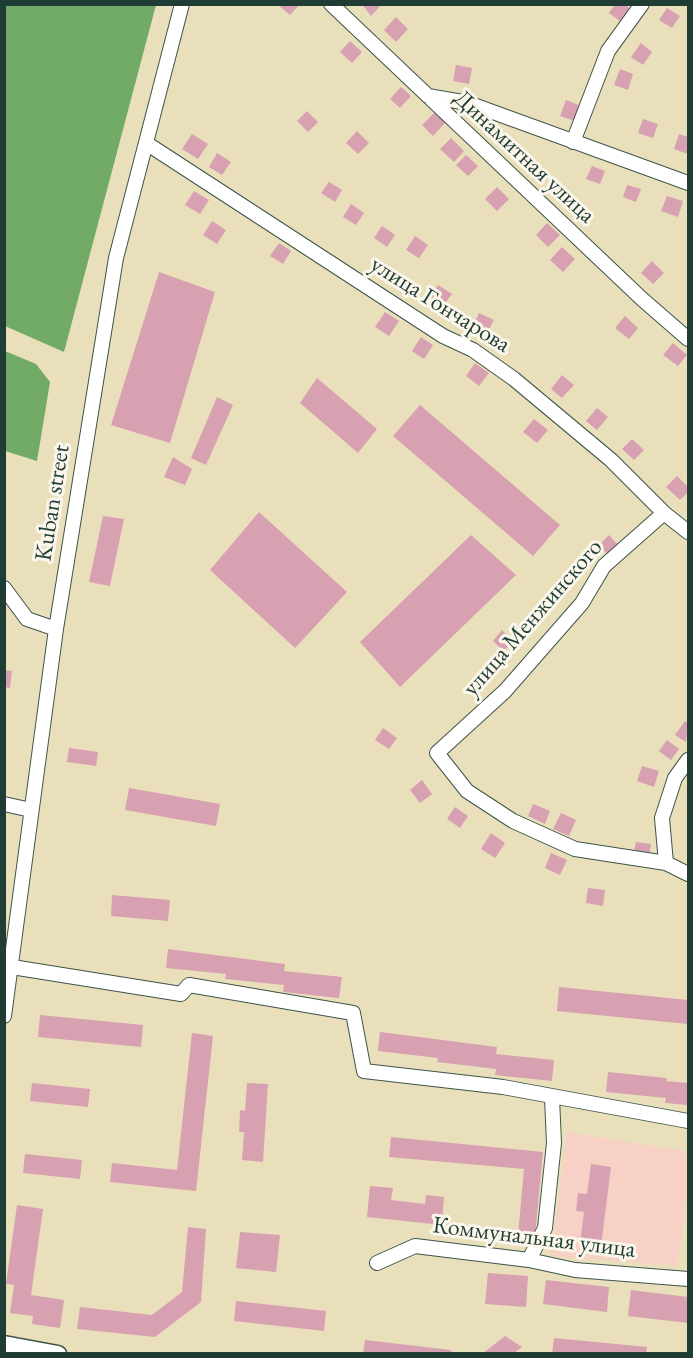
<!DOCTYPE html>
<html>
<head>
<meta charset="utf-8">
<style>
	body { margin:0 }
	#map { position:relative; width:693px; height:1358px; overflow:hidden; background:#e9dfbb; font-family:"EB Garamond",serif }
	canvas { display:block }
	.frame { position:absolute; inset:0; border:6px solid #1f3d34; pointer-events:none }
</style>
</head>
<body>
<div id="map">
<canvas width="693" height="1358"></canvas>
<div class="frame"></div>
</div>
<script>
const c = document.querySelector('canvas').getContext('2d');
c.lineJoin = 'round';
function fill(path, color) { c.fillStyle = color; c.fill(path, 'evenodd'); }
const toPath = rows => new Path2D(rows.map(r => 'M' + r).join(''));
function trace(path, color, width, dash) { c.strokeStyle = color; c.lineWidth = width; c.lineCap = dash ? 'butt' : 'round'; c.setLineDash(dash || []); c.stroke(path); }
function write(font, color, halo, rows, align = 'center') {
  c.font = font + ' "EB Garamond",serif'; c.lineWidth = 6; c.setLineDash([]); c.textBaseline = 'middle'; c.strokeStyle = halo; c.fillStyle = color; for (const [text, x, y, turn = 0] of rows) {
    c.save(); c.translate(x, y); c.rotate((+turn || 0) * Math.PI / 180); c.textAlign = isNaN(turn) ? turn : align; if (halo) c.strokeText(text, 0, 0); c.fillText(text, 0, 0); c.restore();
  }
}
fill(toPath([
	[567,1132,685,1151,688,1157,688,1191,677,1266,551,1256]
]), '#f7d1c6');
fill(toPath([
	[5,4,156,5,64,352,5,326],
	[5,351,36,364,50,382,37,461,5,451]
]), '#72aa68');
fill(toPath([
	[277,4,300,4,290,15],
	[362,4,382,4,371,16],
	[615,4,624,4,633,11,624,24,609,13],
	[667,8,680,16,672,28,659,20],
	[396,17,408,29,396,42,384,30],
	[350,41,362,52,352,63,340,52],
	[641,43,652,52,643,65,631,57],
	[456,65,472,68,469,84,453,81],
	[620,69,633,74,628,90,614,85],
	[401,87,411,96,400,108,390,99],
	[566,100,581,106,575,121,560,116],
	[307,111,318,122,308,132,297,121],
	[435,112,446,122,433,136,422,125],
	[643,119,658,124,653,138,638,133],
	[357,131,369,143,358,154,346,143],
	[192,134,208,144,198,159,182,149],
	[679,134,688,137,688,154,674,149],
	[451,138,464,151,454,162,440,149],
	[217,153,231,162,222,175,209,167],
	[466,155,478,166,468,176,456,165],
	[592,166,605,171,600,184,586,179],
	[329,182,342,190,335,202,321,193],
	[627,185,641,189,636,202,623,197],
	[497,187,509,199,497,211,485,199],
	[194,191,209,200,200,214,185,205],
	[667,196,683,201,678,217,661,211],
	[351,204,364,213,356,225,343,217],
	[212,221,226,230,217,244,203,235],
	[547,223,560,235,548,247,536,235],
	[382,226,395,235,387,247,374,238],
	[415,236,428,245,419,258,406,250],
	[279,243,291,251,283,264,270,256],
	[562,247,575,259,563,272,550,260],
	[652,261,664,273,653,284,641,273],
	[159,272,215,292,170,443,111,425],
	[438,285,452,294,443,306,430,297],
	[385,312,399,321,389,336,375,327],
	[479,313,494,320,487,333,473,326],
	[625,316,638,328,629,339,615,328],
	[421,337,433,345,424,359,412,351],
	[673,343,687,355,678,366,663,355],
	[475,363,489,373,479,386,466,376],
	[562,375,574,385,562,398,551,389],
	[317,378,377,429,358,453,300,403],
	[217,397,233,405,206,465,191,458],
	[420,405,560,525,533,556,393,436],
	[597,408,608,417,597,430,586,421],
	[534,419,548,430,537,443,523,432],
	[632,439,644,450,634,460,622,449],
	[173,457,192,469,185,485,164,477],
	[677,476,688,487,688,492,680,500,666,487],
	[259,512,347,592,295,648,210,570],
	[103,516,124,519,110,586,89,582],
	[471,535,516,575,400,687,360,642],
	[609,535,621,548,611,558,599,545],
	[502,630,513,641,504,651,493,641],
	[4,670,12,671,10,688,4,687],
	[685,721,688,723,686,742,675,735],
	[383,728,397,738,389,749,375,740],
	[667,740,679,749,671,760,659,751],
	[69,748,98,752,96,766,67,762],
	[642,766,659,771,654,787,637,781],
	[422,780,432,794,420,803,410,790],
	[129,788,220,804,216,826,125,810],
	[533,804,550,811,545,824,528,816],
	[455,807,468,816,460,828,447,819],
	[561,813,576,820,569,836,553,829],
	[491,833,505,843,495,858,481,849],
	[636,842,651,844,649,859,633,857],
	[551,853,567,860,560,875,545,868],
	[588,888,605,890,603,906,586,903],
	[112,895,170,900,168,921,111,916],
	[168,949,285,964,284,971,342,977,339,998,283,992,284,985,225,979,226,974,166,968],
	[559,987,688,1000,688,1024,557,1011],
	[40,1015,143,1025,141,1047,38,1037],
	[380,1032,497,1047,496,1054,554,1060,552,1081,495,1075,496,1069,437,1062,438,1058,378,1051],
	[192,1033,213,1036,196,1191,110,1182,112,1163,177,1170],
	[608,1072,667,1078,666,1081,688,1083,688,1105,665,1103,666,1098,606,1092],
	[32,1083,90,1089,88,1107,30,1101],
	[247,1083,268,1084,263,1162,242,1160,244,1132,239,1132,240,1110,245,1111],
	[391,1137,543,1152,535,1236,518,1235,524,1169,389,1157],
	[25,1154,82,1160,80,1179,23,1173],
	[591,1164,611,1167,601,1246,580,1243,584,1212,576,1211,578,1193,587,1194],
	[370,1186,393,1188,391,1200,425,1204,426,1195,444,1197,442,1225,367,1217],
	[17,1205,43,1209,31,1295,64,1300,60,1328,32,1324,33,1316,10,1313,14,1285,6,1284],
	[188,1227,206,1229,201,1302,155,1337,77,1329,80,1307,152,1315,182,1292],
	[240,1232,280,1235,276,1272,236,1268],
	[488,1273,528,1276,526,1307,485,1304],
	[546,1280,609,1287,607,1312,543,1304],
	[631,1290,688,1297,688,1323,628,1316],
	[236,1301,326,1311,324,1331,234,1321],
	[505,1336,522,1347,513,1354,482,1354],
	[554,1338,647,1347,646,1354,552,1354],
	[365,1340,451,1350,452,1354,363,1354]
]), '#d8a1b2');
const minor = toPath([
	[331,4,642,299,688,339],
	[428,96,468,103,688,183],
	[573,142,608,51,642,4],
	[146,143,443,336,473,350,514,379,611,460,664,513,688,532],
	[664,513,604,566,582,603,505,691,437,753,467,791,513,821,575,849,666,863,688,874],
	[4,588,27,619,56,629],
	[4,804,31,810],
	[666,863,662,818,675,778,688,760],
	[12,967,181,994,189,985,353,1013,364,1071,503,1087,688,1121],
	[4,1016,56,629,116,258,182,4],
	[529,1260,545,1228,554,1143,552,1098],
	[377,1263,415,1246,529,1260,575,1270,688,1279]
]);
const major = toPath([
	[4,1344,58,1354]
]);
trace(minor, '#3d5548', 16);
trace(major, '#3d5548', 19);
trace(minor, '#fff', 14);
trace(major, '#fff', 16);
write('24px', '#1f3d34', '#fbf7ec', [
	["Динамитная улица",524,157,43],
	["улица Гончарова",440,305,32],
	["Kuban street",53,503,-81],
	["улица Менжинского",533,618,-49],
	["Коммунальная улица",534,1238,7]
]);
</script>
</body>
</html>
